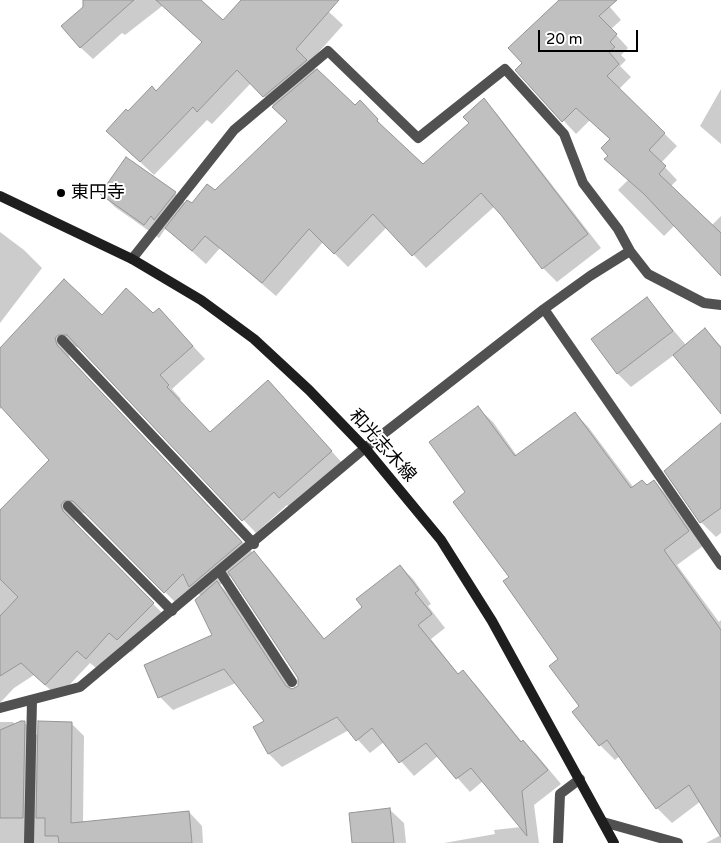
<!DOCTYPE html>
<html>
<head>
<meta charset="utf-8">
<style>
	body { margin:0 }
	#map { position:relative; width:721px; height:843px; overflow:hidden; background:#fff; font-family:"Varela Round",sans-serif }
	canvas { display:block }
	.scale { position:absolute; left:538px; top:30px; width:100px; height:22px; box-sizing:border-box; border:2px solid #000; border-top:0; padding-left:6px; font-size:15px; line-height:18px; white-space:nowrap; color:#000; -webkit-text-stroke:4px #fff; paint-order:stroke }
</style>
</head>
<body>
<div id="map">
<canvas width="721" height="843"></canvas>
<div class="scale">20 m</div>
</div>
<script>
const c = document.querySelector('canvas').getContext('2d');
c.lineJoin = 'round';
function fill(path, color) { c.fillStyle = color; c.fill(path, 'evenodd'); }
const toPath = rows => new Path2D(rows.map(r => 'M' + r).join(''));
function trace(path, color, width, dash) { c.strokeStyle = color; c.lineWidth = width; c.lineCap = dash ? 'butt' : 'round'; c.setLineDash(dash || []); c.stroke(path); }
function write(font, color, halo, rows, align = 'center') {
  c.font = font + ' "Varela Round","Noto Sans JP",sans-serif'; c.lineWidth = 4; c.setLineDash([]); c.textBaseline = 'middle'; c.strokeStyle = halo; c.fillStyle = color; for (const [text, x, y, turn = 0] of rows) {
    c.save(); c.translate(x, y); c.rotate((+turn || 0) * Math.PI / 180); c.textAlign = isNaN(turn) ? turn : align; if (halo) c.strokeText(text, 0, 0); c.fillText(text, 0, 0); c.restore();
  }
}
fill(toPath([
	[93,0,200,0,223,22,243,0,316,0,343,25,309,63,355,106,373,115,390,135,423,166,471,123,484,100,497,114,601,248,557,282,543,268,495,206,426,268,387,227,348,267,323,242,276,296,220,248,206,264,169,231,165,229,159,238,115,207,102,194,126,159,175,193,186,204,192,205,215,192,288,121,251,83,212,124,207,120,154,175,107,131,156,92,203,43,170,0,125,35,122,33,93,59,80,47],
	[561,0,604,0,621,20,611,29,628,48,621,55,626,60,620,66,631,77,619,89,677,146,661,163,677,180,670,187,712,225,721,216,721,274,675,225,664,236,618,190,628,180,619,172,618,146,590,120,576,134,517,70,524,63],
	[721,89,721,144,700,126],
	[0,232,24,250,42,268,0,323],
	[646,298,686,345,705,330,721,346,721,412,674,355,631,387,618,374,592,340],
	[153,315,172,323,205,359,172,389,181,399,179,401,210,433,281,395,344,465,293,510,287,505,256,533,80,348,73,346,68,352,70,359,253,553,267,566,325,640,364,607,400,566,413,579,431,604,428,606,445,628,431,639,459,675,463,672,476,685,522,742,536,754,561,784,534,805,539,843,444,843,495,834,494,830,521,827,483,781,470,792,438,756,414,776,384,742,370,753,349,730,282,767,269,754,266,722,236,683,173,710,160,697,213,635,201,596,194,589,178,605,87,514,79,512,74,518,76,525,166,617,131,652,123,644,100,671,90,663,58,697,34,675,14,688,0,703,0,512,51,460,3,407,0,409,0,349,102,316],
	[231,575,299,678,300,685,296,689,291,688,230,595,220,585],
	[478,408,493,422,517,456,575,413,589,428,634,488,647,486,654,481,668,496,703,546,677,565,719,622,721,620,721,843,706,843,721,835,701,801,672,823,657,808,620,756,615,760,600,745,560,659,510,578,467,492],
	[721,425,721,533,716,537,701,522,666,471],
	[0,722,13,722,16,725,24,722,39,737,71,723,84,736,83,823,189,812,202,826,203,843,0,843],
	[390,810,404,823,406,843,354,843]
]), '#0003');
const building = toPath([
	[83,0,134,0,80,48,61,26,83,7,83,0],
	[156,0,201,0,223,20,241,0,339,0,296,49,307,60,263,97,237,70,197,112,193,107,140,162,106,131,126,109,128,111,152,86,156,91,202,42,156,0],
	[559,0,617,0,599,16,617,34,610,42,615,47,609,52,619,64,607,76,665,133,649,150,666,166,659,174,721,233,721,276,644,194,604,159,608,156,601,148,610,139,576,108,562,122,515,70,522,63,508,48,559,0],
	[317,69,355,105,360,100,378,119,377,121,423,164,469,123,463,117,484,98,588,234,542,269,501,215,481,193,412,256,373,214,334,254,309,229,262,283,205,236,192,251,165,228,187,200,192,203,207,184,215,190,287,121,272,107,317,69],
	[126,157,176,192,154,220,151,216,144,225,100,194,126,157],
	[64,279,102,315,126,288,153,313,159,308,193,346,160,375,169,385,167,387,210,432,268,380,332,451,279,498,274,492,242,521,67,335,58,335,55,338,57,345,242,542,189,587,183,574,164,593,73,501,64,501,61,505,63,511,154,603,117,640,109,633,86,659,77,651,45,685,21,663,0,676,0,616,18,597,0,579,0,510,49,460,0,406,0,348,64,279],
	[647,297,673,331,617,374,591,339,647,297],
	[705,328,721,348,721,414,673,355,705,328],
	[478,406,515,456,575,412,631,488,642,480,647,485,654,480,689,531,664,550,721,630,721,837,689,785,656,809,607,740,599,746,572,712,579,706,549,666,558,659,503,581,509,577,453,502,465,492,429,442,478,406],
	[721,423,721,508,700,523,664,471,721,423],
	[254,551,324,639,362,607,356,599,400,565,419,590,415,593,432,614,418,625,458,674,463,670,521,742,523,740,548,770,522,791,527,836,471,768,456,779,426,743,399,763,372,728,356,741,337,717,268,754,253,727,264,721,224,669,158,698,144,665,212,635,195,600,217,581,286,686,292,689,298,686,298,678,228,572,254,551],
	[21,721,25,721,23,818,0,818,0,730,21,721],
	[38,721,72,722,71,823,189,811,192,843,59,843,58,836,45,836,45,818,36,818,38,721],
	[390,808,394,843,352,843,349,813,390,808]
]);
fill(building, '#c0c0c0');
trace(building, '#959595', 1);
trace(toPath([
	[62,340,254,544],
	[68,506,172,611],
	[220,572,292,682],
	[29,843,32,700]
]), '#515151', 10);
trace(toPath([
	[132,259,234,130,328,51,418,138,505,69,564,134,583,183,618,229,630,251],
	[544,309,721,565],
	[0,708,80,687,365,448,544,309,590,276,630,251,648,274,704,303,721,305],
	[603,822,678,843],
	[558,843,560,794,580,779]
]), '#515151', 10);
trace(toPath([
	[0,196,132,259,201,300,254,339,309,390,365,448,441,540,492,621,614,843]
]), '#1e1e1e', 10);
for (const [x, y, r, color] of [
	[61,193,5,"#000"]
]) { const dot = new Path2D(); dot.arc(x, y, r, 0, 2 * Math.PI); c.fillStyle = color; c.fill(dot); trace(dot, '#fff', 2); }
write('18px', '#000', '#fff', [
	["東円寺",71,193]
], 'left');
write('18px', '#000', '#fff', [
	["和光志木線",382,446,48]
]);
</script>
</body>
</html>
